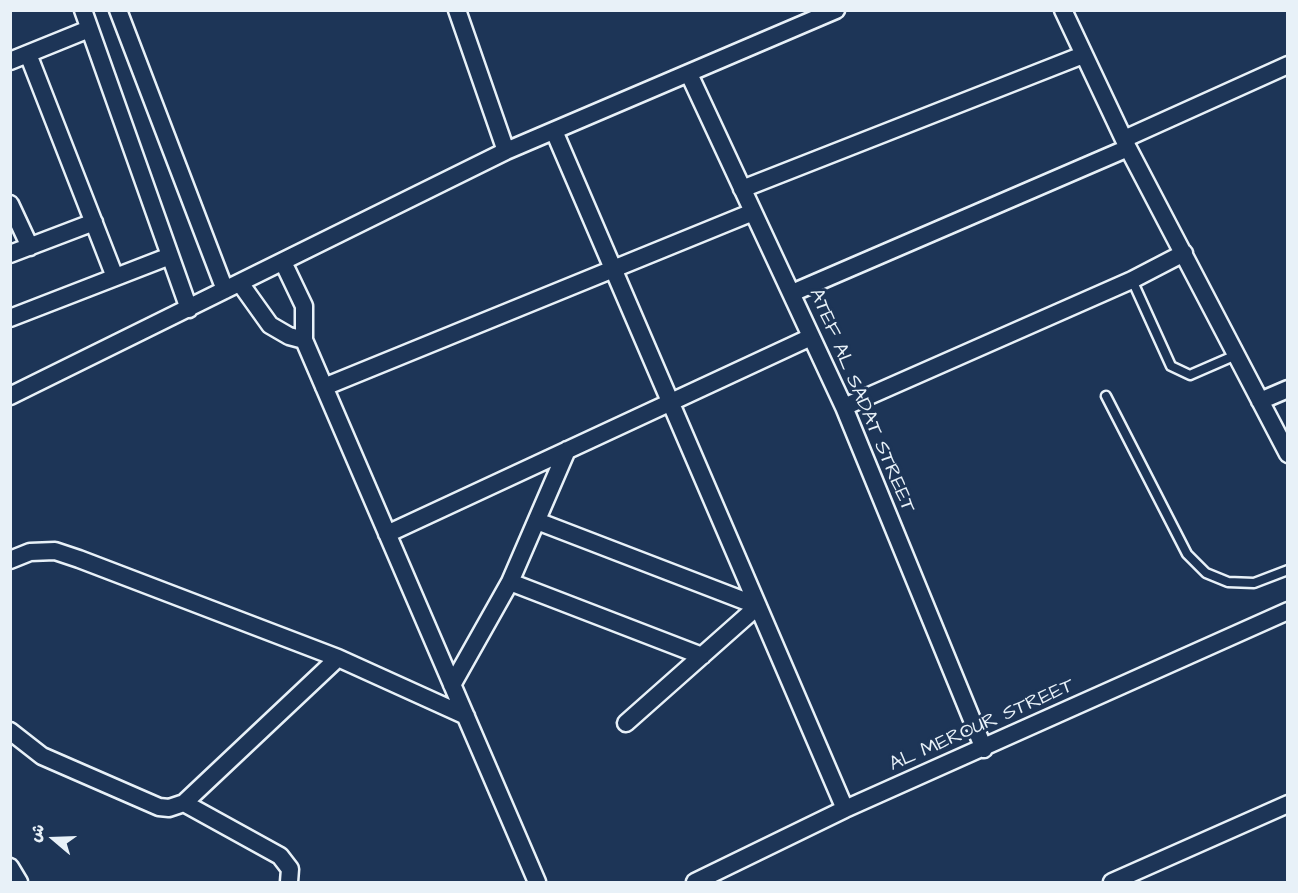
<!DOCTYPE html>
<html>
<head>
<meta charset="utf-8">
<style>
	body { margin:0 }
	#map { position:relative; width:1298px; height:893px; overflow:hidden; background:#1d3557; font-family:"Architects Daughter","Playpen Sans Arabic",sans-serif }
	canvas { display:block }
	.frame { position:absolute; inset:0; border:12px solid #e8f1f8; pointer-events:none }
	.north { position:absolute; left:24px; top:809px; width:60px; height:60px; -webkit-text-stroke:4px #1d3557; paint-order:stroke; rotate:289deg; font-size:16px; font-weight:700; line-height:24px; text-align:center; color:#e8f1f8 }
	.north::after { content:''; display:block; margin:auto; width:21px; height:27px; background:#e8f1f8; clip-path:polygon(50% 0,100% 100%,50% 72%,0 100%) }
</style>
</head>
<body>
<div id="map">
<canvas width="1298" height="893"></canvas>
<div class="frame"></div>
<div class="north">ش</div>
</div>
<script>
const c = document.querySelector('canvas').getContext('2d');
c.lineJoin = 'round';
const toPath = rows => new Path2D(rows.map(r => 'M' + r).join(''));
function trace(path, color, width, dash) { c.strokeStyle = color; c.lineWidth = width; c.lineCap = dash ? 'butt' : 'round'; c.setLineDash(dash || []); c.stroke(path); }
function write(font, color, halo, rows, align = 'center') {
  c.font = font + ' "Architects Daughter",sans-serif'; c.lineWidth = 6; c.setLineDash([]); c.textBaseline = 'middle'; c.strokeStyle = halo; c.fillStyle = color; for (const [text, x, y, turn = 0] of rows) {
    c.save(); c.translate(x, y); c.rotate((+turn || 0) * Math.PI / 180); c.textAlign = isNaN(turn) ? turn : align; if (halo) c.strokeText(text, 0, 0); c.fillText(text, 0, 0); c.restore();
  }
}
const lane = toPath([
	[1132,280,1171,366,1190,375,1236,355],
	[1106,396,1187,554,1206,573,1228,582,1254,583,1288,570]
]);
const street = toPath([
	[83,10,189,309],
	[118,10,225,290],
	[457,10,506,151],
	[1063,10,1128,148,1288,454],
	[28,54,115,277],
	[10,61,89,29],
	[689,74,844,407,984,749],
	[554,131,845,809],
	[1124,139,1288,65],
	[742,189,1083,55],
	[10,204,30,247],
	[10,254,94,222],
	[283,262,304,306,304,340,537,882],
	[240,283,270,325,289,336,304,340],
	[792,293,1128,148],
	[10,318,170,256],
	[324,387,753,212],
	[10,396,506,151,836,10],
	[1260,401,1288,389],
	[844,407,1132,280,1184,253],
	[537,521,758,606,626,723],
	[387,534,811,337],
	[10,560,30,552,55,551,79,559,338,658,466,716],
	[510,582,702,656],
	[452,685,510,582,567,450],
	[10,731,42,756,159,807,169,808,184,803,338,658],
	[184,803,280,856,290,869,289,882],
	[10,867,19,882],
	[695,882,845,809,1288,611],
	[1112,882,1288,804]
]);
trace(lane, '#e8f1f8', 13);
trace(street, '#e8f1f8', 21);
trace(lane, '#1d3557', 8);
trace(street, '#1d3557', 16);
write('20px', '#e8f1f8', '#1d3557', [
	["ATEF AL SADAT STREET",861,401,67],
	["AL MEROUR STREET",982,726,-24]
]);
</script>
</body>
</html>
